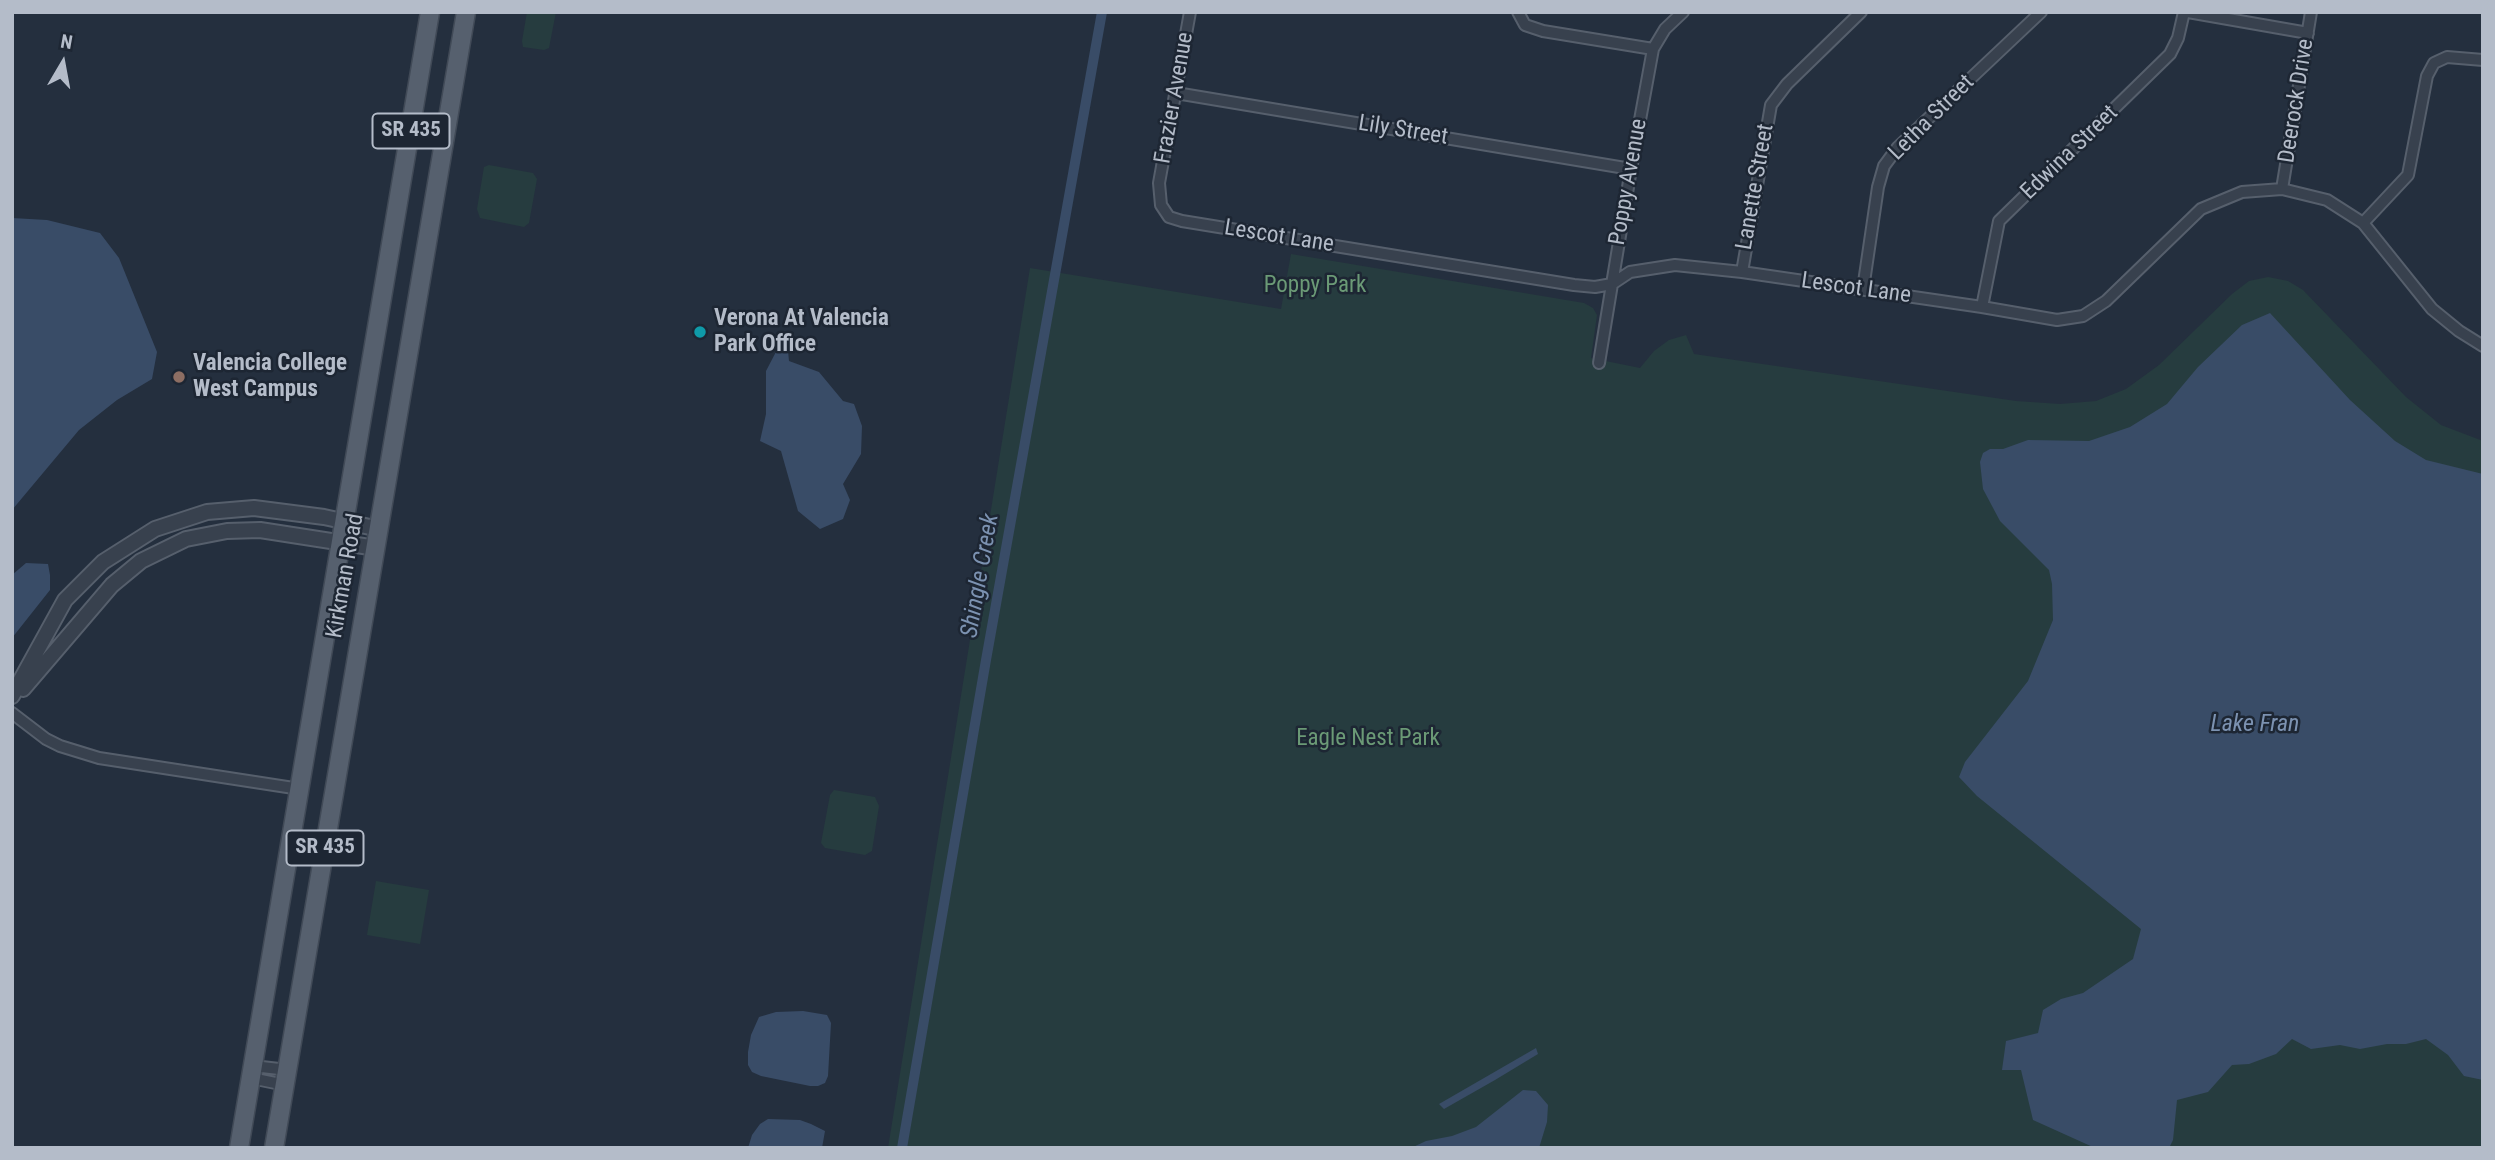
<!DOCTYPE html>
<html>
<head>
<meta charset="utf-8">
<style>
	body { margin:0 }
	#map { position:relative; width:2495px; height:1160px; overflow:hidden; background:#242f3e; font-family:"Roboto Condensed",sans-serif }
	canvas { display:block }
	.frame { position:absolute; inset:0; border:14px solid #b4bcc9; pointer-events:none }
	.north { position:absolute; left:28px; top:28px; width:70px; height:70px; -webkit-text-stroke:5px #1d2633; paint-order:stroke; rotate:10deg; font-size:19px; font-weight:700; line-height:28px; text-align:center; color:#b4bcc9 }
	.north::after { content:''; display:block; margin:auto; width:24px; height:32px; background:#b4bcc9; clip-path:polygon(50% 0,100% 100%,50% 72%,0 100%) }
</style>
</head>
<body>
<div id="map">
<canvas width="2495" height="1160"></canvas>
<div class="frame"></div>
<div class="north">N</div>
</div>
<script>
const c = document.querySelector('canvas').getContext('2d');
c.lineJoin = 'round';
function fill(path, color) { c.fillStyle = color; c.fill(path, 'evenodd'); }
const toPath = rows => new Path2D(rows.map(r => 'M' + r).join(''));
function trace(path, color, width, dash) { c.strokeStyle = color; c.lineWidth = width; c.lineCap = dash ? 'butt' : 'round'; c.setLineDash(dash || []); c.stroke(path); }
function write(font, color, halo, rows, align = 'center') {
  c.font = font + ' "Roboto Condensed",sans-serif'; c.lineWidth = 5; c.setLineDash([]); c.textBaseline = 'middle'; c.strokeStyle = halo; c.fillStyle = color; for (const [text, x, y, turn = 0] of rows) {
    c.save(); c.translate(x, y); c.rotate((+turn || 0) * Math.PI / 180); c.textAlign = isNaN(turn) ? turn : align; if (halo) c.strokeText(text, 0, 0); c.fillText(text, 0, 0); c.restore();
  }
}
fill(toPath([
	[527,12,556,12,549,48,544,50,523,47,522,41],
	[489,165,533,173,537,179,529,223,524,227,480,218,477,209,484,167],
	[1291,254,1584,303,1593,308,1597,315,1591,358,1640,368,1654,351,1669,340,1686,335,1694,354,2016,401,2060,404,2096,401,2126,389,2159,365,2232,294,2249,281,2268,277,2288,281,2303,290,2406,397,2441,425,2483,441,2483,1148,888,1148,1030,268,1281,309],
	[834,790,875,797,879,806,872,851,865,855,825,848,821,843,830,795],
	[376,881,429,890,420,944,367,935]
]), '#263c3f');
fill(toPath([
	[12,218,47,220,100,233,119,258,157,352,152,379,117,400,79,430,12,510],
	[2270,313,2350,400,2395,441,2426,460,2483,474,2483,1080,2464,1076,2448,1055,2426,1039,2406,1044,2387,1044,2360,1049,2340,1045,2311,1049,2292,1039,2276,1054,2249,1064,2232,1065,2208,1092,2177,1100,2173,1140,2169,1148,2095,1148,2033,1120,2021,1070,2002,1070,2006,1041,2038,1033,2043,1010,2061,999,2083,993,2133,959,2141,929,1977,796,1959,777,1965,762,2028,681,2053,620,2052,584,2049,570,2000,521,1983,489,1980,462,1983,453,1990,449,2003,449,2028,440,2089,441,2130,427,2167,404,2198,367,2242,325],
	[778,348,788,351,789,361,819,372,843,401,854,404,862,426,861,454,843,484,850,500,843,519,820,529,798,511,781,451,760,441,766,414,766,371],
	[26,563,48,564,50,575,50,590,12,638,12,575],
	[803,1011,827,1015,831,1023,828,1076,825,1083,818,1086,810,1086,761,1076,752,1072,748,1065,748,1052,751,1035,759,1017,776,1012],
	[1536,1048,1538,1054,1495,1080,1444,1109,1439,1104],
	[1523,1090,1536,1091,1548,1105,1547,1122,1539,1148,1411,1148,1426,1141,1452,1136,1476,1127],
	[768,1119,800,1120,811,1124,825,1131,822,1148,748,1148,752,1135,760,1124]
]), '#394c67');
trace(toPath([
	[902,1148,986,660,1102,12]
]), '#394c67', 10);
const minor = toPath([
	[1190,12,1159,183,1161,205,1169,217,1182,221,1574,285,1595,287,1612,284,1630,272,1675,265,1742,272,1982,307,2057,320,2083,316,2106,301,2201,209,2242,192,2282,189,2327,200,2363,223,2432,309,2459,331,2483,346],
	[1518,12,1525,25,1543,31,1653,49],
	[2188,12,2308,33],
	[1176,93,1631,169],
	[2282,189,2311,12],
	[2363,223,2408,175,2427,76,2434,63,2447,57,2483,60],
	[1742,272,1771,105,1787,84,1861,12],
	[1863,289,1878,187,1884,166,1898,147,2041,12],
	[1982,307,1999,221,2170,54,2178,38,2184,12],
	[1599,363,1631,169,1653,49,1665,29,1683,12],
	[12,713,46,739,60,746,99,758,300,789],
	[253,1066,288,1070],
	[251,1078,285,1085]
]);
const tertiary = toPath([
	[23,689,112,585,141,561,186,539,227,531,260,530,376,548],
	[12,696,65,600,103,562,155,529,207,512,254,508,324,517,379,529]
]);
const primary = toPath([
	[239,1148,430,12],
	[274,1148,466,12]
]);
trace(minor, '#565f6c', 14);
trace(tertiary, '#565f6c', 18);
trace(primary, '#414a57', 21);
trace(minor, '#38414e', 10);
trace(tertiary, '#38414e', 14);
trace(primary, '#56606e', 18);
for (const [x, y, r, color] of [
	[700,332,7,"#0f9aa8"],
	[179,377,7,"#8d6e63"]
]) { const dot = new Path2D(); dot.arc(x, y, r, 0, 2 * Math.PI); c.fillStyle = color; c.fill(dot); trace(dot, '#1d2633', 2.5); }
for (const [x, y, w] of [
	[411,131,77],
	[325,848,77]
]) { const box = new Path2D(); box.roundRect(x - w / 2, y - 17.5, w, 35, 5); c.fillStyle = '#1d2633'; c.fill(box); trace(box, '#b4bcc9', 2); }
write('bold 21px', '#b4bcc9', null, [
	["SR 435",411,131],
	["SR 435",325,848]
]);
write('23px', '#b4bcc9', '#1d2633', [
	["Frazier Avenue",1175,98,-80],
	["Deerock Drive",2297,101,-81],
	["Letha Street",1932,118,-45],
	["Lily Street",1403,131,9],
	["Edwina Street",2070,153,-44],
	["Poppy Avenue",1629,182,-80],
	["Lanette Street",1756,187,-80],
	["Lescot Lane",1279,237,9],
	["Lescot Lane",1856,289,8],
	["Kirkman Road",346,576,-80]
]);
write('23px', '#6b9a76', '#1d2633', [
	["Poppy Park",1315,286],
	["Eagle Nest Park",1368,739]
]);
write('bold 23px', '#b4bcc9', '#1d2633', [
	["Verona At Valencia",714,319],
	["Park Office",714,345],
	["Valencia College",193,364],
	["West Campus",193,390]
], 'left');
write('italic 24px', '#7c92b1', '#1d2633', [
	["Shingle Creek",981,576,-80],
	["Lake Fran",2255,725]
]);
</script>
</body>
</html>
